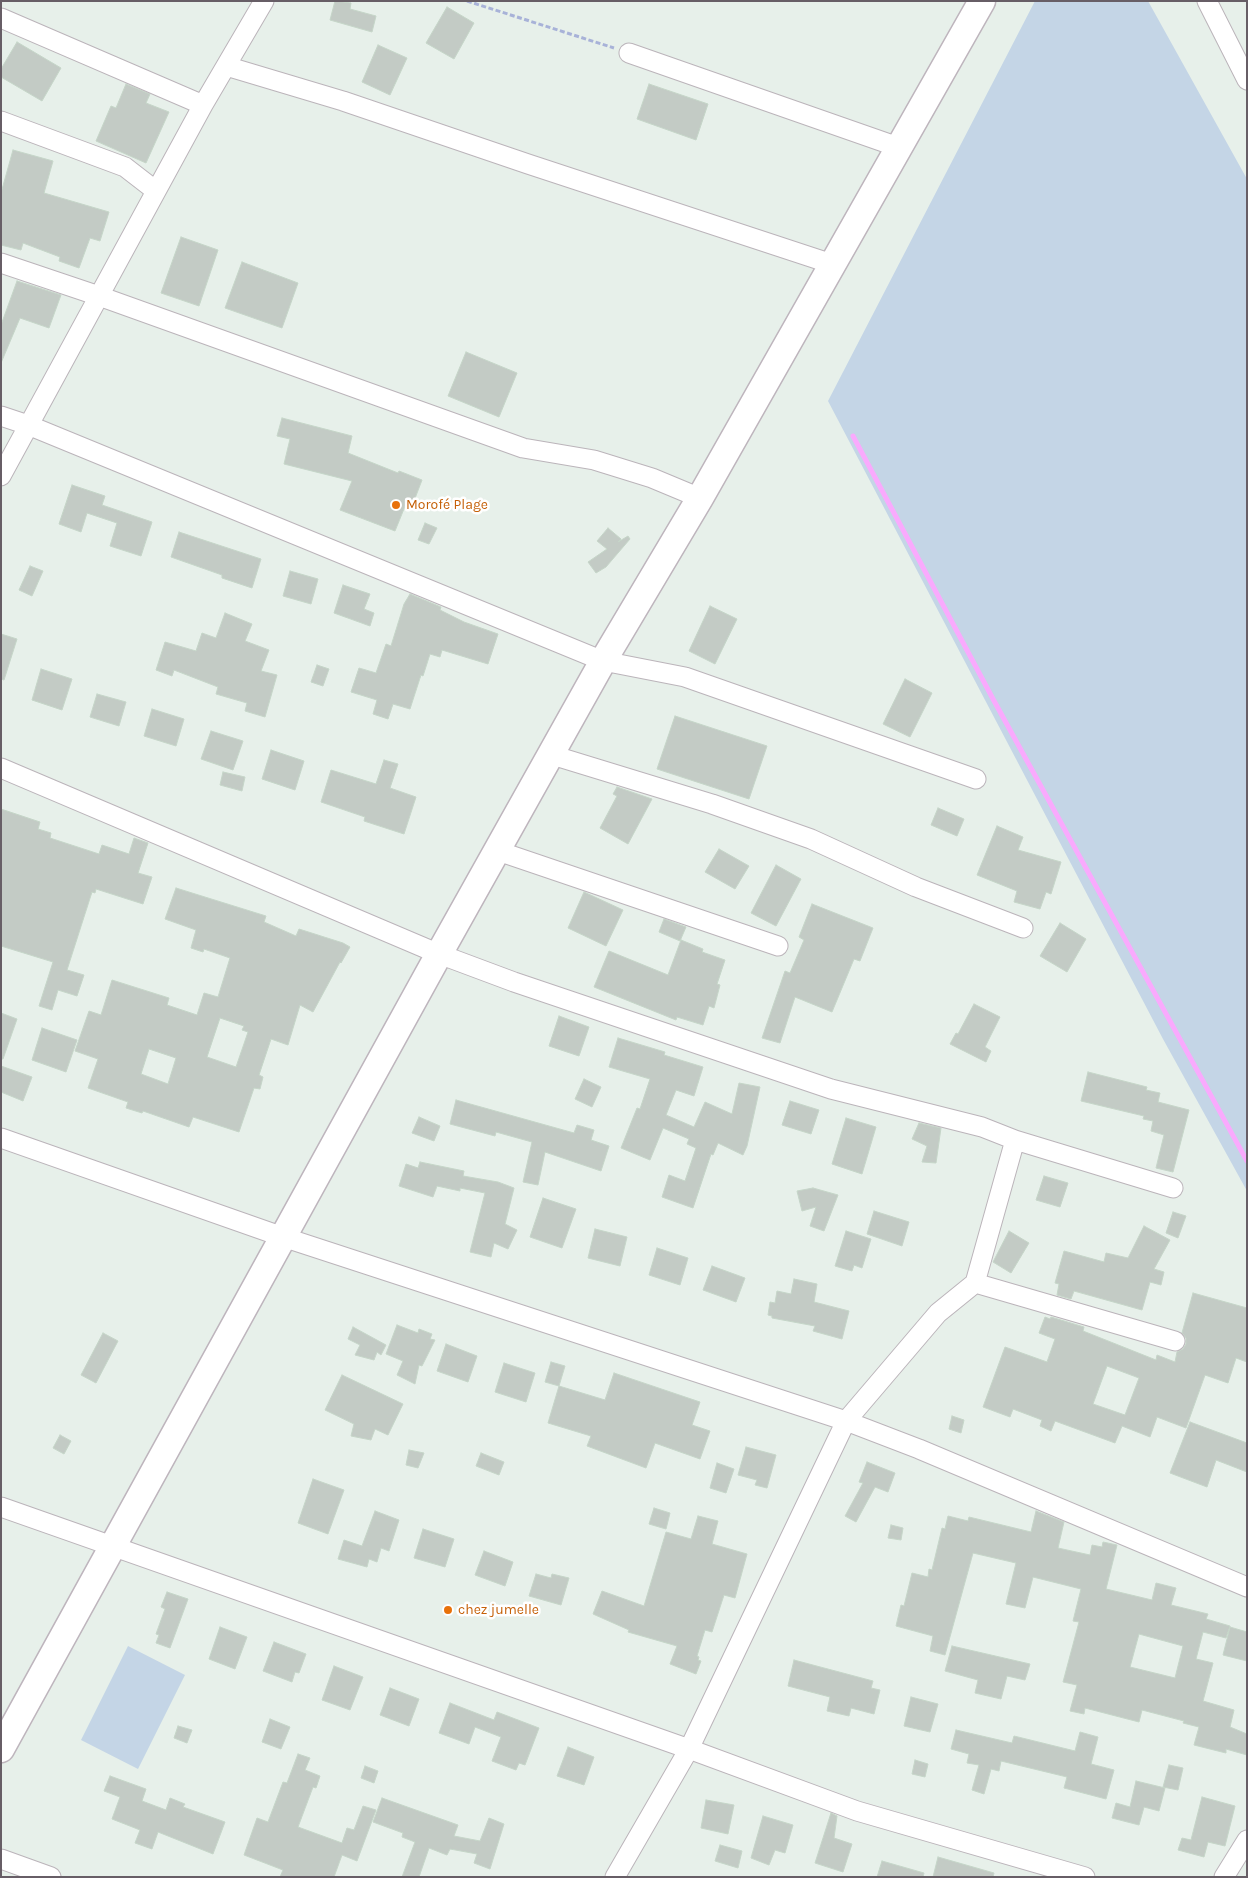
<!DOCTYPE html>
<html>
<head>
<meta charset="utf-8">
<style>
	body { margin:0 }
	#map { position:relative; width:1248px; height:1878px; overflow:hidden; background:#e7f0ea; font-family:Karla,sans-serif }
	canvas { display:block }
	.frame { position:absolute; inset:0; border:2px solid #675e66; pointer-events:none }
</style>
</head>
<body>
<div id="map">
<canvas width="1248" height="1878"></canvas>
<div class="frame"></div>
</div>
<script>
const c = document.querySelector('canvas').getContext('2d');
c.lineJoin = 'round';
function fill(path, color) { c.fillStyle = color; c.fill(path, 'evenodd'); }
const toPath = rows => new Path2D(rows.map(r => 'M' + r).join(''));
function trace(path, color, width, dash) { c.strokeStyle = color; c.lineWidth = width; c.lineCap = dash ? 'butt' : 'round'; c.setLineDash(dash || []); c.stroke(path); }
function write(font, color, halo, rows, align = 'center') {
  c.font = font + ' Karla,sans-serif'; c.lineWidth = 5; c.setLineDash([]); c.textBaseline = 'middle'; c.strokeStyle = halo; c.fillStyle = color; for (const [text, x, y, turn = 0] of rows) {
    c.save(); c.translate(x, y); c.rotate((+turn || 0) * Math.PI / 180); c.textAlign = isNaN(turn) ? turn : align; if (halo) c.strokeText(text, 0, 0); c.fillText(text, 0, 0); c.restore();
  }
}
fill(toPath([
	[1035,1,1148,1,1247,179,1247,1191,1163,1039,828,401],
	[128,1646,185,1675,138,1769,81,1740]
]), '#c4d5e6');
trace(toPath([
	[853,436,993,699,1247,1161]
]), '#f9aafd', 5);
const building = toPath([
	[335,1,351,3,350,9,376,16,372,32,330,20,335,1],
	[447,7,474,23,454,59,426,43,447,7],
	[17,42,61,68,42,101,1,77,1,69,17,42],
	[378,45,407,58,390,95,362,82,378,45],
	[126,84,150,94,146,103,169,112,146,163,96,141,111,106,116,108,126,84],
	[649,84,708,104,696,140,637,119,649,84],
	[13,150,53,161,44,193,109,212,100,241,90,238,79,268,59,261,60,257,23,243,21,250,1,245,1,193,13,150],
	[181,237,218,250,199,306,161,293,181,237],
	[242,262,298,283,282,328,225,308,242,262],
	[17,281,61,295,49,328,20,318,1,363,1,325,17,281],
	[466,352,517,373,499,417,448,396,466,352],
	[282,418,352,436,348,453,398,473,399,471,422,480,414,501,408,499,395,531,340,510,352,481,284,464,290,439,277,436,282,418],
	[72,485,105,496,102,505,152,522,141,556,110,546,117,523,87,513,81,532,59,524,72,485],
	[425,523,437,528,429,544,418,540,425,523],
	[608,528,621,539,618,542,628,536,630,539,606,567,596,573,588,562,607,549,597,541,608,528],
	[179,532,261,559,252,588,222,578,222,575,171,557,179,532],
	[30,566,43,571,32,596,19,590,30,566],
	[290,571,318,579,311,604,283,596,290,571],
	[343,585,370,594,364,609,374,613,370,626,334,613,343,585],
	[410,594,441,607,440,610,464,622,498,634,488,664,442,650,440,657,430,654,423,676,421,675,410,709,393,704,388,719,373,714,377,700,351,692,359,668,376,673,386,644,391,646,404,604,410,594],
	[710,606,737,619,715,664,689,651,710,606],
	[225,613,252,624,245,641,269,650,261,671,277,675,265,717,245,711,247,703,216,694,218,687,174,670,172,676,156,670,165,642,196,651,202,633,216,638,225,613],
	[1,634,17,639,4,680,1,679,1,634],
	[317,665,329,669,323,686,311,682,317,665],
	[41,669,72,679,62,710,32,700,41,669],
	[905,679,932,693,910,737,883,724,905,679],
	[97,694,126,702,119,726,90,717,97,694],
	[152,709,184,719,176,746,144,736,152,709],
	[675,716,767,746,749,799,657,769,675,716],
	[211,731,243,741,233,770,201,759,211,731],
	[271,750,304,761,295,790,262,779,271,750],
	[384,760,398,764,390,788,416,797,404,834,364,821,365,817,321,802,331,770,376,784,384,760],
	[223,772,245,777,242,791,220,785,223,772],
	[617,787,652,799,628,844,600,828,617,796,613,794,617,787],
	[938,808,964,819,957,836,931,825,938,808],
	[1,809,40,822,38,829,51,833,50,838,99,854,102,845,129,854,134,838,148,843,138,873,152,877,143,904,96,889,95,893,92,892,67,970,84,975,77,996,58,990,52,1010,39,1006,53,962,1,946,1,809],
	[997,826,1023,837,1018,850,1061,862,1051,894,1046,892,1040,909,1014,902,1017,891,977,875,997,826],
	[719,849,749,866,735,889,705,872,719,849],
	[776,865,801,879,776,926,751,913,776,865],
	[176,888,266,916,264,922,296,936,299,929,343,943,350,947,341,963,340,962,313,1012,300,1005,288,1045,271,1039,259,1075,263,1077,260,1089,254,1088,239,1132,193,1117,189,1127,143,1111,142,1113,126,1108,128,1102,88,1088,98,1059,75,1051,89,1011,101,1015,112,980,169,998,167,1005,197,1015,204,993,218,997,230,958,204,949,203,952,191,948,196,930,165,919,176,888],
	[220,1018,244,1026,242,1030,248,1032,236,1067,207,1057,220,1018],
	[149,1049,176,1058,168,1084,141,1074,149,1049],
	[584,892,623,910,606,946,568,928,584,892],
	[812,904,873,928,860,961,854,959,832,1012,795,997,780,1043,762,1038,785,971,790,973,804,940,799,937,812,904],
	[664,919,686,927,680,941,659,932,664,919],
	[1060,923,1086,939,1067,972,1040,956,1060,923],
	[681,940,703,949,702,952,725,960,717,984,720,985,714,1008,709,1006,703,1025,677,1017,676,1020,594,987,609,951,668,975,681,940],
	[974,1004,1000,1017,985,1047,991,1051,986,1062,950,1044,956,1033,958,1034,974,1004],
	[1,1013,17,1019,3,1059,1,1059,1,1013],
	[559,1016,589,1027,579,1056,549,1046,559,1016],
	[42,1028,77,1040,66,1072,32,1060,42,1028],
	[618,1038,665,1052,664,1055,703,1067,694,1096,676,1090,666,1115,694,1127,705,1102,732,1114,739,1083,760,1087,747,1146,743,1155,718,1143,713,1155,711,1154,693,1208,662,1197,669,1175,685,1181,696,1148,687,1144,689,1139,663,1128,650,1160,621,1148,637,1108,640,1109,650,1079,609,1067,618,1038],
	[1,1066,32,1077,23,1101,1,1092,1,1066],
	[1088,1072,1147,1087,1146,1090,1160,1093,1158,1102,1189,1110,1173,1172,1156,1168,1164,1135,1151,1131,1153,1121,1143,1119,1144,1116,1081,1101,1088,1072],
	[584,1079,601,1087,592,1107,575,1099,584,1079],
	[456,1100,574,1133,577,1125,594,1130,591,1140,609,1146,601,1171,545,1152,538,1185,523,1182,532,1142,496,1132,495,1136,450,1124,456,1100],
	[790,1101,819,1110,811,1134,782,1125,790,1101],
	[419,1117,440,1126,434,1141,412,1133,419,1117],
	[846,1118,876,1127,862,1174,832,1164,846,1118],
	[919,1123,941,1128,936,1163,922,1162,927,1146,912,1139,919,1123],
	[420,1162,464,1171,463,1176,498,1182,514,1188,505,1224,517,1230,508,1249,494,1243,491,1257,470,1252,485,1193,460,1188,460,1191,437,1186,433,1197,399,1186,406,1164,418,1168,420,1162],
	[1044,1176,1068,1183,1060,1207,1036,1200,1044,1176],
	[813,1188,838,1195,824,1231,810,1226,816,1207,802,1211,797,1191,813,1188],
	[543,1198,576,1209,562,1248,530,1237,543,1198],
	[874,1211,909,1222,902,1246,867,1234,874,1211],
	[1173,1212,1186,1216,1178,1238,1166,1233,1173,1212],
	[1144,1226,1170,1240,1154,1269,1164,1272,1161,1285,1150,1282,1142,1310,1074,1291,1071,1299,1057,1295,1059,1284,1055,1283,1064,1251,1104,1262,1106,1253,1128,1258,1144,1226],
	[595,1229,627,1237,620,1266,588,1258,595,1229],
	[846,1231,871,1239,862,1268,854,1265,852,1271,835,1266,846,1231],
	[1009,1231,1029,1243,1011,1273,993,1262,1009,1231],
	[657,1248,688,1258,680,1285,649,1275,657,1248],
	[712,1266,745,1278,736,1302,703,1290,712,1266],
	[794,1279,817,1284,814,1302,849,1311,842,1339,813,1331,815,1326,772,1318,772,1316,768,1315,770,1302,775,1303,777,1291,791,1294,794,1279],
	[1193,1293,1247,1308,1247,1362,1236,1358,1228,1383,1205,1375,1186,1428,1157,1417,1150,1437,1122,1426,1115,1443,1055,1421,1051,1431,1040,1426,1042,1420,1013,1409,1010,1417,983,1407,1005,1347,1047,1362,1055,1339,1039,1333,1045,1317,1050,1319,1051,1317,1084,1327,1083,1331,1156,1360,1157,1355,1175,1362,1177,1352,1183,1349,1186,1344,1186,1338,1182,1333,1193,1293],
	[1107,1366,1139,1378,1125,1415,1093,1404,1107,1366],
	[397,1325,418,1333,419,1329,432,1334,430,1339,435,1340,422,1366,419,1365,415,1384,397,1375,403,1361,386,1354,397,1325],
	[353,1327,386,1345,381,1355,377,1352,374,1360,355,1355,360,1345,348,1339,353,1327],
	[103,1333,118,1341,96,1383,81,1375,103,1333],
	[446,1344,477,1356,468,1382,437,1371,446,1344],
	[551,1362,565,1366,559,1386,545,1382,551,1362],
	[504,1363,535,1373,526,1402,495,1392,504,1363],
	[614,1373,700,1402,692,1425,710,1431,700,1459,655,1443,646,1468,587,1446,591,1436,548,1423,559,1386,605,1400,614,1373],
	[342,1375,403,1404,388,1435,375,1429,371,1440,351,1436,354,1424,325,1410,342,1375],
	[952,1416,964,1420,961,1433,949,1429,952,1416],
	[1190,1422,1247,1443,1247,1472,1216,1460,1207,1487,1170,1473,1190,1422],
	[60,1435,71,1441,64,1454,53,1448,60,1435],
	[746,1447,776,1455,767,1488,755,1485,757,1480,738,1475,746,1447],
	[409,1450,424,1453,418,1468,406,1465,409,1450],
	[481,1453,504,1462,499,1475,476,1466,481,1453],
	[867,1462,895,1473,888,1492,875,1487,856,1522,845,1516,863,1483,859,1482,867,1462],
	[717,1463,734,1469,726,1493,710,1488,717,1463],
	[313,1479,344,1490,328,1534,298,1523,313,1479],
	[654,1508,670,1513,666,1529,649,1524,654,1508],
	[375,1511,399,1520,389,1551,381,1548,377,1562,369,1559,367,1567,338,1559,344,1540,362,1546,375,1511],
	[1036,1511,1064,1522,1058,1548,1090,1555,1092,1545,1102,1547,1103,1542,1117,1545,1106,1589,1152,1600,1156,1583,1176,1588,1171,1605,1208,1614,1206,1619,1230,1626,1226,1638,1203,1632,1196,1659,1213,1663,1203,1701,1234,1710,1230,1727,1247,1734,1247,1755,1226,1749,1226,1753,1194,1745,1199,1727,1183,1723,1184,1721,1142,1710,1139,1722,1085,1708,1084,1714,1070,1711,1077,1685,1063,1682,1079,1622,1073,1621,1081,1589,1033,1577,1025,1608,1006,1604,1016,1563,973,1553,945,1655,930,1651,933,1636,896,1626,901,1605,904,1606,912,1573,928,1577,929,1569,932,1570,942,1528,945,1529,948,1516,968,1521,969,1517,1031,1532,1036,1511],
	[1139,1634,1183,1646,1175,1678,1130,1667,1139,1634],
	[698,1516,718,1521,712,1544,747,1554,735,1598,724,1595,712,1632,705,1630,697,1656,699,1657,698,1660,701,1661,696,1674,670,1664,677,1646,628,1632,629,1630,593,1614,602,1591,644,1606,666,1532,691,1539,698,1516],
	[891,1525,903,1528,901,1540,888,1538,891,1525],
	[423,1529,454,1539,445,1567,414,1558,423,1529],
	[484,1551,513,1562,505,1586,475,1575,484,1551],
	[536,1574,551,1578,552,1574,569,1578,561,1605,529,1596,536,1574],
	[167,1592,188,1599,170,1648,156,1643,159,1635,156,1634,165,1609,161,1607,167,1592],
	[220,1627,247,1637,235,1669,209,1659,220,1627],
	[1230,1627,1247,1632,1247,1661,1223,1655,1230,1627],
	[274,1642,306,1654,299,1673,295,1672,292,1682,263,1671,274,1642],
	[952,1646,1030,1664,1025,1680,1007,1676,1001,1699,975,1693,978,1680,945,1671,952,1646],
	[794,1660,873,1681,871,1688,880,1690,874,1714,851,1708,849,1716,827,1711,830,1697,788,1686,794,1660],
	[334,1666,363,1677,350,1710,322,1700,334,1666],
	[390,1688,419,1699,409,1726,380,1715,390,1688],
	[911,1697,938,1704,930,1732,904,1726,911,1697],
	[450,1703,494,1720,497,1712,539,1728,525,1765,519,1763,516,1770,492,1761,501,1737,475,1727,469,1744,439,1733,450,1703],
	[270,1719,290,1727,281,1749,262,1742,270,1719],
	[178,1726,192,1730,187,1743,174,1738,178,1726],
	[956,1730,1012,1743,1014,1736,1075,1751,1080,1732,1098,1737,1091,1764,1114,1770,1106,1799,1064,1788,1067,1777,1001,1761,999,1771,991,1769,984,1794,972,1790,979,1765,967,1763,969,1754,951,1749,956,1730],
	[568,1747,594,1757,584,1785,557,1776,568,1747],
	[298,1754,310,1758,305,1770,320,1776,316,1788,313,1787,298,1827,342,1843,347,1828,354,1830,363,1806,376,1810,357,1861,342,1855,334,1877,280,1877,283,1870,244,1855,257,1818,268,1822,283,1782,287,1783,298,1754],
	[915,1760,928,1764,925,1777,912,1774,915,1760],
	[1169,1765,1183,1768,1178,1790,1163,1787,1169,1765],
	[365,1766,378,1771,374,1783,361,1778,365,1766],
	[110,1776,146,1789,142,1801,166,1810,170,1798,185,1804,183,1807,225,1822,213,1854,158,1832,152,1849,135,1843,140,1830,112,1819,120,1797,104,1791,110,1776],
	[1136,1781,1165,1788,1159,1811,1144,1807,1139,1825,1112,1818,1116,1803,1130,1807,1136,1781],
	[1202,1797,1235,1806,1225,1846,1208,1842,1204,1857,1178,1850,1182,1838,1191,1840,1202,1797],
	[382,1798,458,1825,454,1836,480,1841,489,1818,504,1824,490,1869,474,1863,477,1854,450,1849,447,1855,429,1848,419,1877,402,1877,415,1842,402,1837,403,1833,373,1822,382,1798],
	[706,1800,734,1805,728,1834,701,1828,706,1800],
	[831,1813,837,1816,834,1838,852,1844,843,1872,815,1863,831,1813],
	[763,1816,793,1825,785,1853,775,1850,769,1865,751,1858,763,1816],
	[720,1845,742,1851,738,1868,715,1861,720,1845],
	[938,1857,994,1873,993,1877,933,1877,938,1857],
	[882,1861,924,1873,923,1877,877,1877,882,1861]
]);
fill(building, '#c3cbc5');
trace(building, '#c5d5c8', 1);
const street = toPath([
	[1207,1,1247,80],
	[1,18,203,105],
	[629,53,898,147],
	[226,66,343,101,528,164,832,264],
	[1,121,125,167,156,191],
	[1,263,99,296,523,448,594,460,652,478,700,498],
	[1,416,28,425,603,661,685,677,976,779],
	[1,476,203,105,264,1],
	[552,755,712,804,811,839,916,887,1023,928],
	[1,768,439,954,514,982,831,1089,982,1127,1015,1140,975,1283,938,1313,846,1421,689,1749,615,1877],
	[498,851,778,946],
	[1,1138,283,1237,846,1421,919,1449,1247,1587],
	[1015,1140,1173,1188],
	[975,1283,1175,1341],
	[1,1507,689,1749,857,1811,1085,1877],
	[1,1859,51,1877],
	[1224,1877,1247,1840]
]);
const secondary = toPath([
	[1,1749,439,954,603,661,700,498,982,1]
]);
trace(street, '#bbb4ba', 21);
trace(secondary, '#beb5bd', 29);
trace(toPath([
	[467,1,614,48]
]), '#a8b2d8', 3, [5, 2.5]);
trace(street, '#fff', 19);
trace(secondary, '#fff', 26);
for (const [x, y, r, color] of [
	[396,505,5,"#e8710a"],
	[448,1610,5,"#e8710a"]
]) { const dot = new Path2D(); dot.arc(x, y, r, 0, 2 * Math.PI); c.fillStyle = color; c.fill(dot); trace(dot, '#fff', 2); }
write('14px', '#c56008', '#fff', [
	["Morofé Plage",406,505],
	["chez jumelle",458,1610]
], 'left');
</script>
</body>
</html>
